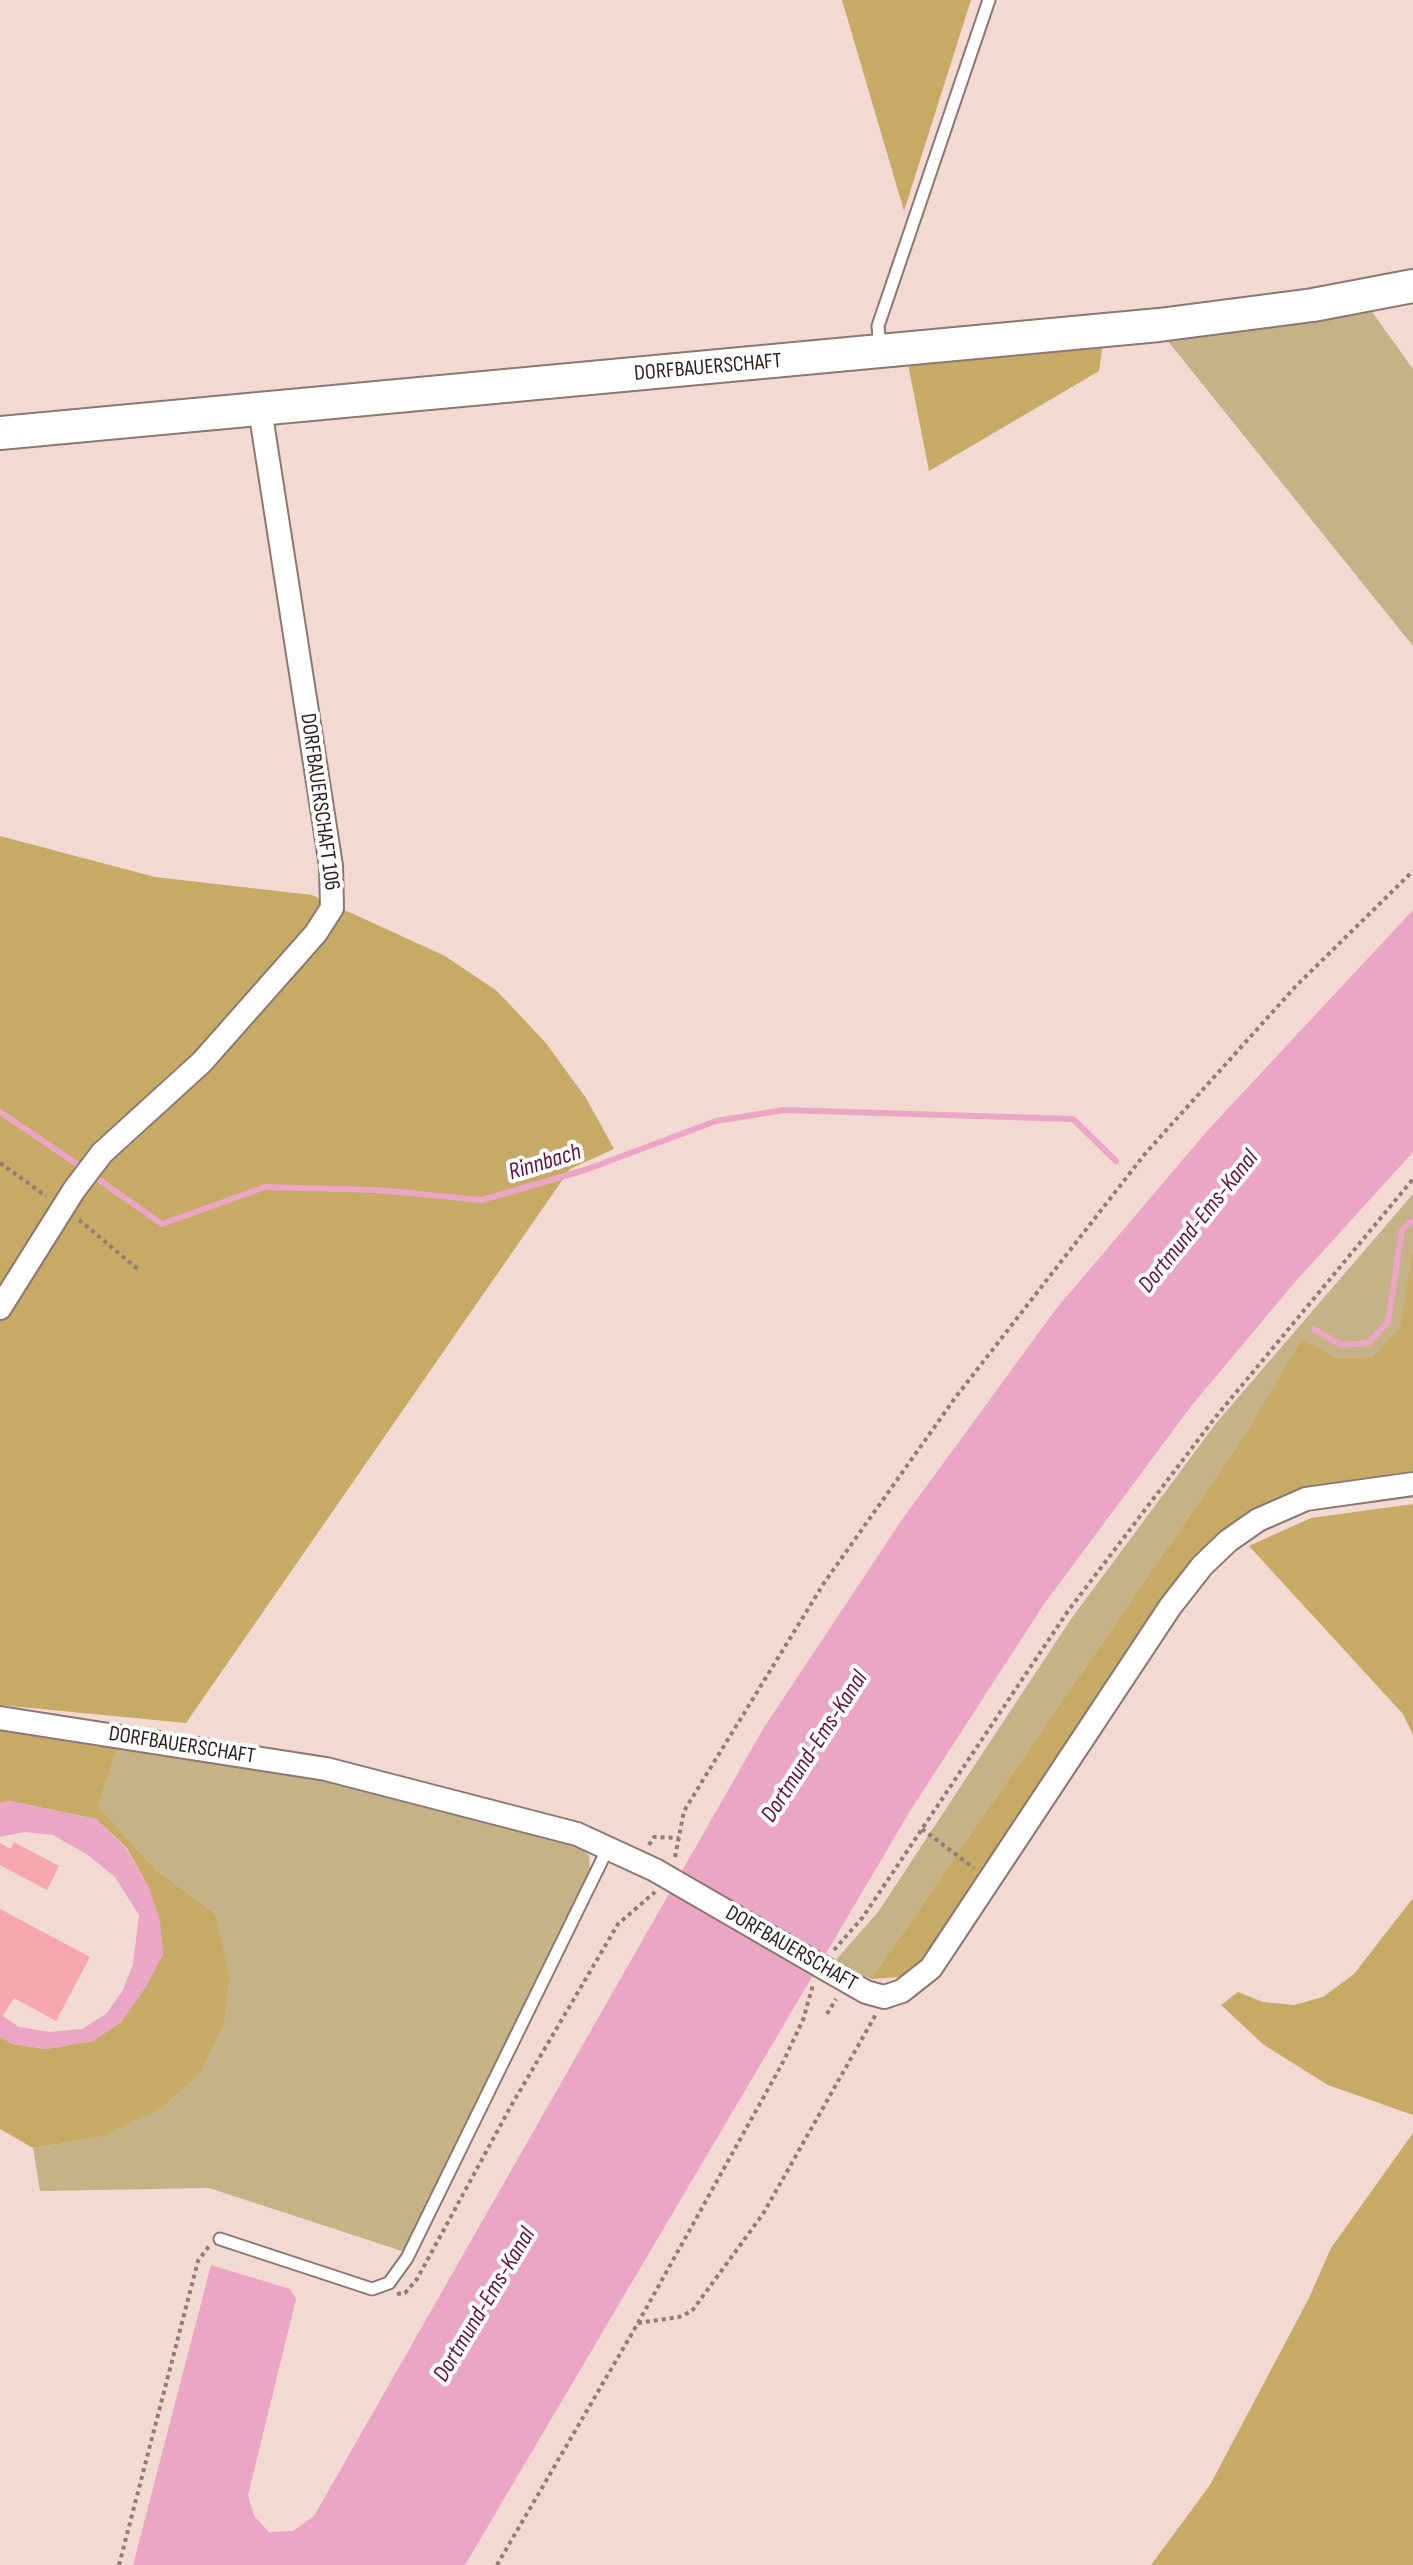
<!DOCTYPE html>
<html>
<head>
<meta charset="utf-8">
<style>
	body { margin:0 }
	canvas { display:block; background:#f2d9d1 }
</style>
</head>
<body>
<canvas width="1413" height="2565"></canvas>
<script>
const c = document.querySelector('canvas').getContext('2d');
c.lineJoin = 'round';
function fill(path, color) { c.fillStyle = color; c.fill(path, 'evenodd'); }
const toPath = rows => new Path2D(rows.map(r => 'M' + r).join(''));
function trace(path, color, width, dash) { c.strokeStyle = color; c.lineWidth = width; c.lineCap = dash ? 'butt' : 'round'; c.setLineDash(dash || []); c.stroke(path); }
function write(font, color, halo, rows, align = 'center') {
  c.font = font + ' "Sofia Sans Condensed",sans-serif'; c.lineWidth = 8; c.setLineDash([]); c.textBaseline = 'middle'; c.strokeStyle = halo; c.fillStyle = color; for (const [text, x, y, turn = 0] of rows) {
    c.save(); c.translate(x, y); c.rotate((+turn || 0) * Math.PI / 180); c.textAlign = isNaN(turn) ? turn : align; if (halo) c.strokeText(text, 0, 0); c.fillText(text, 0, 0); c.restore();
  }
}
fill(toPath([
	[1370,309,1413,369,1413,646,1163,335],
	[1413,1194,1413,1249,1401,1328,1372,1357,1336,1358,1302,1340,1242,1439,871,1979,835,1961,878,1912,1071,1619,1217,1422],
	[118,1746,326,1778,575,1845,589,1855,590,1871,405,2252,209,2188,40,2191,33,2148,101,2137,215,1913,157,1871,98,1806]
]), '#c5b286');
fill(toPath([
	[842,0,971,0,904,211],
	[1103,342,1099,371,929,471,908,364],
	[0,836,155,877,312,895,445,956,497,991,545,1042,586,1098,614,1149,570,1169,186,1723,0,1705],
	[1413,1249,1413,1480,1253,1513,1193,1557,923,1959,900,1977,871,1979,1242,1439,1302,1339,1336,1358,1372,1357,1400,1328],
	[1413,1504,1413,1735,1403,1714,1249,1546,1311,1518],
	[0,1728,118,1746,98,1806,157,1871,215,1913,229,1975,224,2023,201,2072,160,2109,101,2137,33,2148,0,2129,0,2037,13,2044,46,2049,93,2041,121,2022,163,1954,149,1888,126,1847,96,1819,10,1801,0,1803],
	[1413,1898,1413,2115,1328,2085,1264,2045,1221,2005,1238,1992,1263,2002,1294,2005,1323,1997,1354,1974],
	[1413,2133,1413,2565,1151,2565,1210,2485,1309,2298,1331,2248]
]), '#c6aa66');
fill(toPath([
	[1413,910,1413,1152,1295,1282,1192,1405,1044,1604,910,1811,465,2565,133,2565,211,2265,290,2289,296,2299,248,2495,254,2516,269,2532,293,2531,314,2516,763,1729,901,1521,1056,1309,1208,1130],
	[10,1801,96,1819,125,1847,149,1888,160,1920,163,1954,146,1987,121,2022,93,2041,46,2049,13,2044,0,2037,0,2014,19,2027,49,2032,82,2029,106,2014,123,1990,133,1964,139,1915,115,1877,88,1855,53,1835,24,1832,0,1837,0,1803]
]), '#eba5c5');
trace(toPath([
	[0,1112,83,1168],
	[92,1175,162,1224,265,1187,377,1190,482,1200,585,1170,716,1121,784,1110,1073,1119,1116,1161],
	[1314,1329,1341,1345,1368,1343,1388,1322,1402,1230,1413,1220]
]), '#eba5c5', 6);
fill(toPath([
	[14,1842,59,1866,47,1890,0,1865,0,1843,11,1849],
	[0,1909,90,1957,56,2021,14,1998,0,2020]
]), '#f6a8ae');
const lane = toPath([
	[880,348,878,326,989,0],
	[220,2239,372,2289,389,2283,407,2258,608,1848]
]);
const street = toPath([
	[0,1308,74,1190,102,1153,202,1062,316,933,332,908,331,866,260,409],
	[0,1718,326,1769,577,1834,655,1870],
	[831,1972,866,1992,884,1997,902,1991,931,1968,1170,1607,1202,1566,1228,1541,1258,1520,1306,1499,1413,1484]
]);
const secondary = toPath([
	[0,433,1159,325,1313,305,1413,286]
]);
trace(lane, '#8e7770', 15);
trace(street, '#8e7770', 26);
trace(secondary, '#8e7770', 36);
trace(toPath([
	[0,1163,46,1196],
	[79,1220,139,1270],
	[922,1829,974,1868],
	[649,1845,654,1837,679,1838],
	[675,1857,684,1811,824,1583,955,1398,1144,1155,1296,986,1413,871],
	[834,1950,863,1917,1068,1611,1214,1419,1413,1179],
	[827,2014,836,1999],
	[397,2294,405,2293,417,2279,511,2106,618,1924,655,1892],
	[638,2323,679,2317,692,2311,763,2214,876,2014],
	[119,2565,198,2261,209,2246],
	[497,2565,638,2323,782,2064,803,2020,813,1985]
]), '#8f7d78', 4, [4, 4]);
trace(lane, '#fff', 11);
trace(street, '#fff', 22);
trace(secondary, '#fff', 32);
const streetBridge = toPath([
	[655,1870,831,1972]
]);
trace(streetBridge, '#8e7770', 26, []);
trace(streetBridge, '#fff', 22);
write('22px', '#291f1d', '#fff', [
	["DORFBAUERSCHAFT",708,368,-5],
	["DORFBAUERSCHAFT 106",319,802,82],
	["DORFBAUERSCHAFT",182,1746,9],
	["DORFBAUERSCHAFT",791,1949,30]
]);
write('italic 24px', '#621140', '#fff', [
	["Rinnbach",545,1163,-17],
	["Dortmund-Ems-Kanal",1199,1222,-51],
	["Dortmund-Ems-Kanal",815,1747,-57],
	["Dortmund-Ems-Kanal",485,2305,-59]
]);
</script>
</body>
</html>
